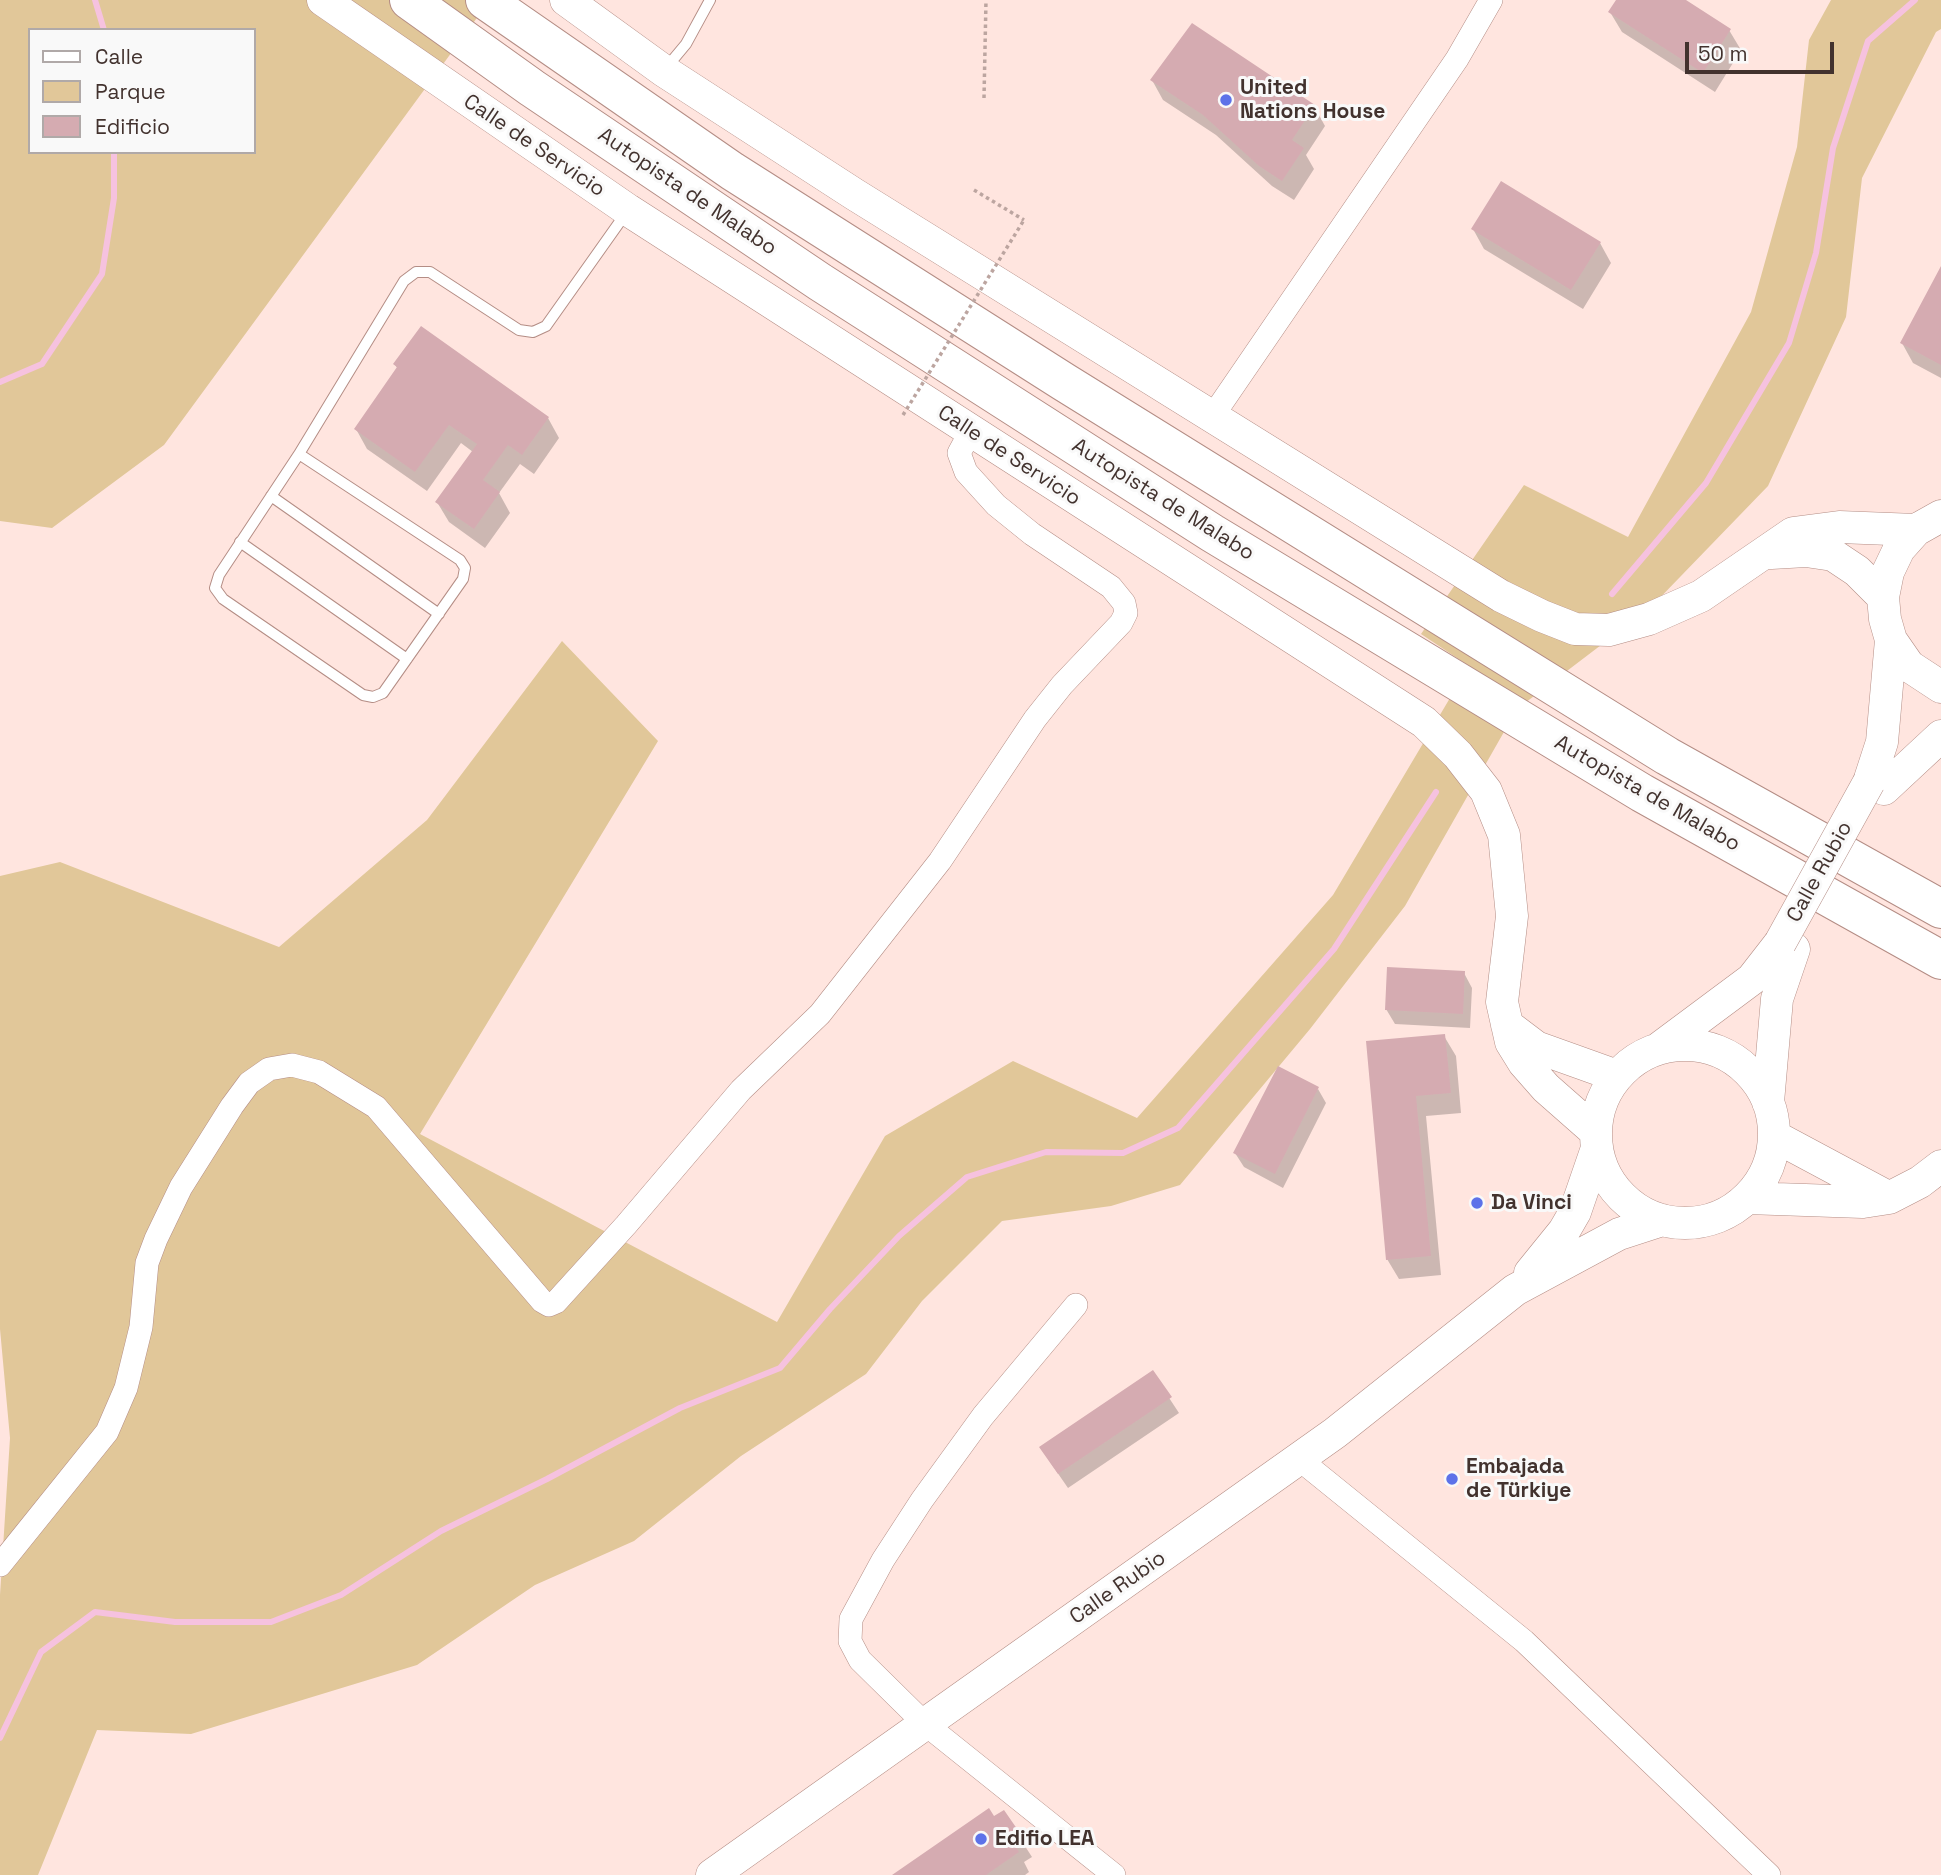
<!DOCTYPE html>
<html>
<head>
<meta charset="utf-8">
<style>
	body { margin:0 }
	#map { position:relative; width:1941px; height:1875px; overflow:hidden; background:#ffe5df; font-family:"Space Grotesk",sans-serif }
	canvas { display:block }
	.legend { position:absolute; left:28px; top:28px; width:228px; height:126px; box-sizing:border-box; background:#f9f9f9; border:2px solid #b0a9a8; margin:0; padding:9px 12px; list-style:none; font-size:21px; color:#42322e }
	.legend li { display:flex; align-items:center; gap:14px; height:35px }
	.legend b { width:35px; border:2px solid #b0a9a8 }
	.scale { position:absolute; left:1685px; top:42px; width:149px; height:32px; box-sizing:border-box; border:4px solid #42322e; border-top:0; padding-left:9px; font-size:21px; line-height:24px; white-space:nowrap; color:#42322e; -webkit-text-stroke:5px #f9f9f9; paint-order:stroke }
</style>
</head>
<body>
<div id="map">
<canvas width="1941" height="1875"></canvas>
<ul class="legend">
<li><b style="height:9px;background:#fff"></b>Calle</li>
<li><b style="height:19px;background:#e1c799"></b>Parque</li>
<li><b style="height:19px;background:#d5abb1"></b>Edificio</li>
</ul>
<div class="scale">50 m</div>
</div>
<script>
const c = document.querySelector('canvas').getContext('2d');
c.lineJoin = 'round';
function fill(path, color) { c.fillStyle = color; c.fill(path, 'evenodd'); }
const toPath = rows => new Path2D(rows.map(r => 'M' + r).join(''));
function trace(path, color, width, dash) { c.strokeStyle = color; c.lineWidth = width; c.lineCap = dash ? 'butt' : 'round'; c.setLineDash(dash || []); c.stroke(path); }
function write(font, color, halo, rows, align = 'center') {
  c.font = font + ' "Space Grotesk",sans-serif'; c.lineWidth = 6; c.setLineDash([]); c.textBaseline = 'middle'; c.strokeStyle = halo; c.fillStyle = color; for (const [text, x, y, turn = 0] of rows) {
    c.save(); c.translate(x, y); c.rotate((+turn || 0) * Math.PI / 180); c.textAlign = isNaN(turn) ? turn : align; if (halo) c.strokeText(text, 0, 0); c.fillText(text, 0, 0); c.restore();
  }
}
fill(toPath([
	[0,0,490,0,164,445,52,528,0,521],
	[30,30,254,30,254,152,30,152],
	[1831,0,1941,0,1941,29,1936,32,1862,178,1846,317,1768,486,1651,607,1517,709,1405,906,1310,1029,1180,1185,1111,1206,1002,1221,922,1301,866,1374,741,1456,634,1541,535,1585,417,1665,191,1734,97,1730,38,1875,0,1875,0,1595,10,1438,0,1329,0,876,60,862,279,947,427,820,562,641,658,741,420,1134,777,1322,885,1136,1013,1061,1137,1118,1333,895,1469,666,1421,634,1524,485,1628,537,1751,312,1797,147,1809,40]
]), '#e1c799');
fill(toPath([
	[1618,0,1682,0,1729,30,1741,50,1715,92,1622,32,1610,12],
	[1152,80,1314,106,1325,126,1306,155,1314,169,1294,200,1272,186,1216,135,1163,100],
	[1473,229,1600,243,1611,263,1583,309,1484,249],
	[1941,271,1941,378,1913,363,1902,343],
	[395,365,548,418,559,438,534,474,520,464,499,493,510,513,485,548,449,522,437,502,473,452,461,443,427,491,367,449,356,429,398,369],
	[1464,973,1472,988,1470,1028,1395,1024,1386,1009],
	[1444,1036,1456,1056,1461,1113,1426,1116,1441,1275,1399,1279,1387,1259,1367,1042],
	[1318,1089,1326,1103,1283,1188,1244,1167,1235,1153],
	[1152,1372,1179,1413,1068,1488,1050,1462],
	[1003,1812,1032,1857,1024,1862,1029,1872,1025,1875,896,1875]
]), '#0003');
trace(toPath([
	[95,0,104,30],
	[0,382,42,364,102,274,114,198,114,152],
	[1612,594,1706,483,1789,343,1816,253,1833,148,1868,41,1915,0],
	[0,1738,41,1652,95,1612,175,1622,271,1622,341,1595,441,1531,547,1479,680,1408,780,1368,830,1309,899,1236,967,1177,1046,1152,1123,1153,1178,1128,1334,949,1436,792]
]), '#f6c2df', 6);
fill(toPath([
	[1616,0,1686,0,1731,29,1703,73,1608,12],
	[1192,23,1315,105,1292,140,1304,148,1282,181,1259,166,1203,115,1150,80],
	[1501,181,1601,242,1571,290,1471,229],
	[1941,266,1941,365,1900,343],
	[421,326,549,417,522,455,508,445,483,480,500,492,474,529,435,502,477,444,449,425,415,472,354,429,397,367,393,364],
	[1387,967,1465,971,1463,1014,1385,1010],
	[1445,1034,1451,1093,1416,1096,1431,1256,1386,1260,1366,1041],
	[1278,1066,1319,1087,1275,1174,1233,1153],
	[1153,1370,1172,1397,1058,1474,1039,1447],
	[989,1808,994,1816,1004,1810,1022,1836,1013,1842,1019,1852,986,1875,892,1875]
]), '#d5abb1');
const lane = toPath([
	[666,68,686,44,710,0],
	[299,454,460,560,465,568,463,579,383,693,373,697,363,695,223,599,215,588,219,575,299,454,404,281,416,272,430,272,519,330,533,332,546,326,626,213],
	[271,496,439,614],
	[240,542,407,659]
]);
const street = toPath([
	[1212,417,1457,59,1491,0],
	[1076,1305,983,1416,922,1500,883,1560,851,1619,850,1641,860,1660,924,1723,1114,1875],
	[1299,1459,1524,1641,1769,1875],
	[0,1565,107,1432,126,1388,141,1327,147,1263,156,1239,181,1187,232,1106,249,1083,269,1069,292,1065,319,1072,376,1107,542,1301,549,1305,556,1302,626,1225,741,1090,820,1014,940,861,1035,719,1062,685,1121,623,1126,613,1124,603,1111,587,1032,534,996,505,966,472,959,453,971,431]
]);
const secondary = toPath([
	[323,0,628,210,1424,722,1458,755,1486,791,1504,835,1512,916,1502,1002,1511,1042,1524,1063,1546,1088,1596,1132],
	[566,0,664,71,854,194,1501,596,1542,616,1575,629,1609,630,1649,619,1701,596,1793,533,1839,527,1916,530],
	[1941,516,1916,530,1899,549,1888,572,1883,597,1885,619,1891,640,1909,666,1941,687],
	[1771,553,1806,551,1833,555,1857,571,1883,597],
	[1869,782,1882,742,1891,640],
	[1884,789,1941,736],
	[1507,1025,1536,1047,1617,1076],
	'1596 1134a89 89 0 1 1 178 0a89 89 0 1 1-178 0Z',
	[1658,1049,1752,979,1780,943],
	[1768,1102,1777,999,1794,949],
	[1774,1136,1888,1197],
	[1747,1198,1863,1202,1889,1198,1920,1182,1941,1166],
	[1530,1273,1564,1231,1575,1212,1597,1148],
	[712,1875,1335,1433,1515,1290,1619,1234,1662,1220]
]);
const highway = toPath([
	[409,0,532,88,820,282,1212,533,1642,793,1941,960],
	[485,0,732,171,1064,382,1667,756,1941,909]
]);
trace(lane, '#b48d85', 12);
trace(street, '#b48d85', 24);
trace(secondary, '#b48d85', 33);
trace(highway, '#b48d85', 40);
trace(toPath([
	[984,98,986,0],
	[974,190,1024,220]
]), '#bca5a0', 3.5, [3.5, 3.5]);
trace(lane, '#fff', 10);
trace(street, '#fff', 23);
trace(secondary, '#fff', 32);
trace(highway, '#fff', 38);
const secondaryBridge = toPath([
	[1780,943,1869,782]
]);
trace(secondaryBridge, '#b48d85', 33, []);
trace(toPath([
	[903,415,1024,220]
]), '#bca5a0', 3.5, [3.5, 3.5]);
trace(secondaryBridge, '#fff', 32);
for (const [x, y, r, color] of [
	[1226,100,7,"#5d72e9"],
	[1477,1203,7,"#5d72e9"],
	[1452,1479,7,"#5d72e9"],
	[981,1839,7,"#5d72e9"]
]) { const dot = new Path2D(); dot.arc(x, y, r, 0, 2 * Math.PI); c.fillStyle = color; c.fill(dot); trace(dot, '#f9f9f9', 2.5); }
write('bold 21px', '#42322e', '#f9f9f9', [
	["United",1240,88],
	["Nations House",1240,112],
	["Da Vinci",1491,1203],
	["Embajada",1466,1467],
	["de Türkiye",1466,1491],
	["Edifio LEA",995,1839]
], 'left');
write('21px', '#42322e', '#f9f9f9', [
	["Calle de Servicio",534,146,34],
	["Autopista de Malabo",687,192,34],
	["Calle de Servicio",1009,456,33],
	["Autopista de Malabo",1163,500,32],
	["Autopista de Malabo",1647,794,30],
	["Calle Rubio",1820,872,-61],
	["Calle Rubio",1118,1588,-35]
]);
</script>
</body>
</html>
